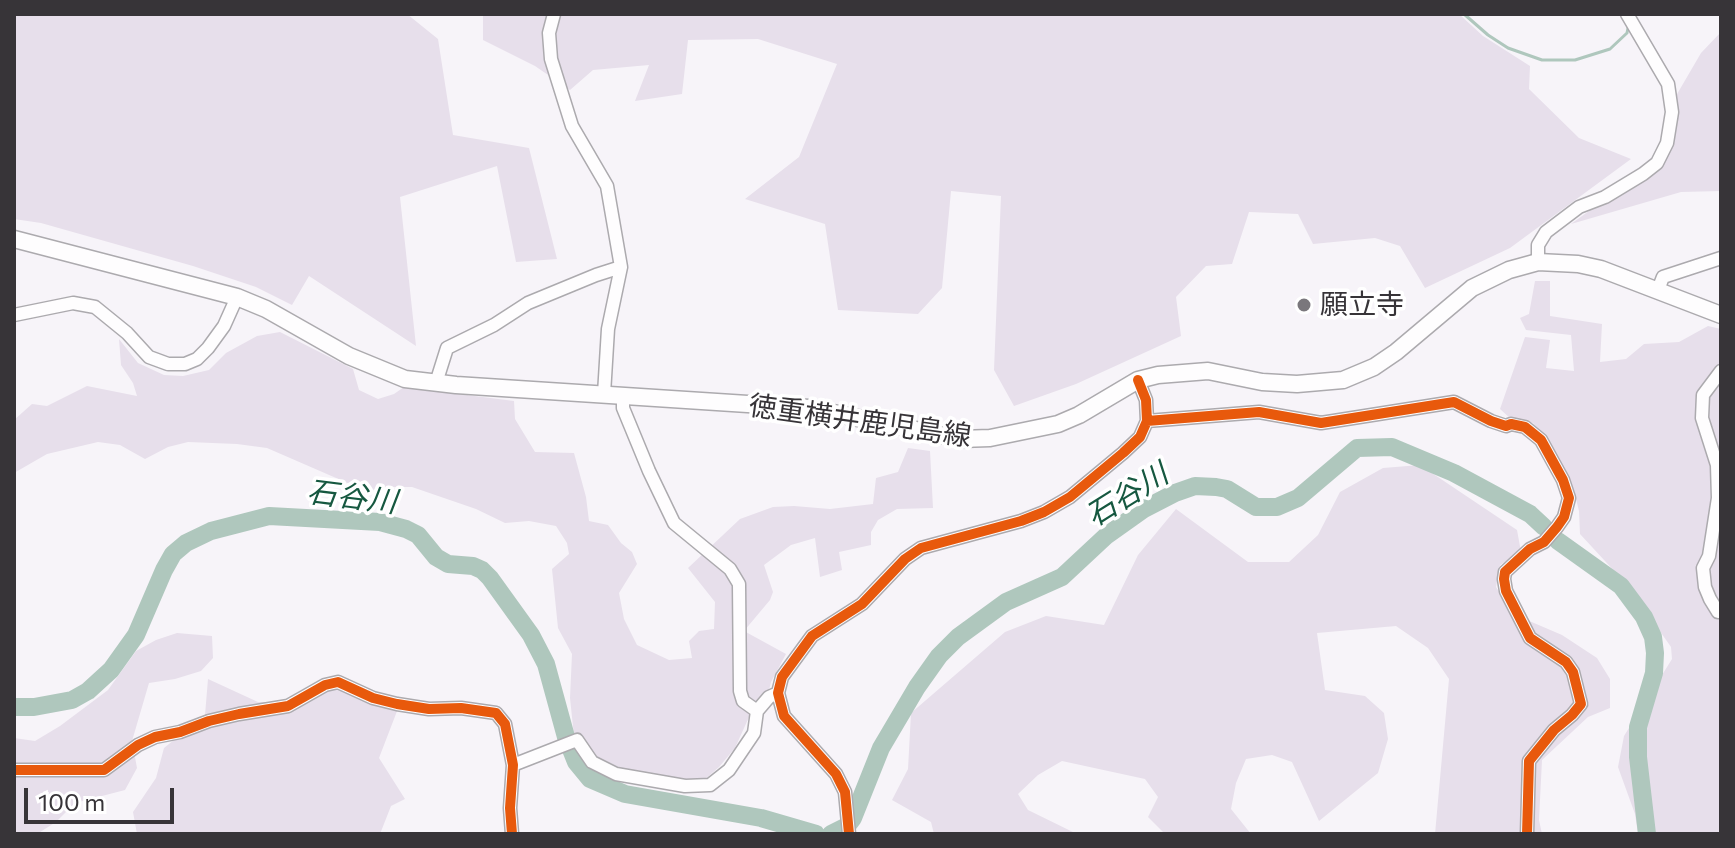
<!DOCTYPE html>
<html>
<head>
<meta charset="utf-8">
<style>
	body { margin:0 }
	#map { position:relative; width:1735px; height:848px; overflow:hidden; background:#f7f4f9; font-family:Commissioner,sans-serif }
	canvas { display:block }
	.frame { position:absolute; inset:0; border:16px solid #373438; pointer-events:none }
	.scale { position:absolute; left:24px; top:788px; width:150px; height:36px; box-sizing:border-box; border:4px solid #373438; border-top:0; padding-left:10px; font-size:24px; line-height:28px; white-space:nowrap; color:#373438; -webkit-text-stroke:6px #fff; paint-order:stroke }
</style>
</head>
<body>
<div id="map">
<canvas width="1735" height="848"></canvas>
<div class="frame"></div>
<div class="scale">100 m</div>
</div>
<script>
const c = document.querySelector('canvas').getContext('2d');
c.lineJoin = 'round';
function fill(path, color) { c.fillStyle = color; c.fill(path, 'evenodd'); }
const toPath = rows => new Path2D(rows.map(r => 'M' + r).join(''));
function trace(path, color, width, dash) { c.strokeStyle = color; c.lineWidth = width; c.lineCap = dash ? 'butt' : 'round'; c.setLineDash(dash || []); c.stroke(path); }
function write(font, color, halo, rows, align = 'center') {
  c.font = font + ' Commissioner,"Noto Sans JP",sans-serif'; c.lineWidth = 7; c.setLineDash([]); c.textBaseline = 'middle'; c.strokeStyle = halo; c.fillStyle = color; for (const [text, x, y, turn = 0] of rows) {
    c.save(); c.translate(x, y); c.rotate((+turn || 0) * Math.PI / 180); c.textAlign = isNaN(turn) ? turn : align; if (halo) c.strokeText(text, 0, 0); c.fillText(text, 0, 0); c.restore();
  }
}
fill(toPath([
	[14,14,407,14,438,39,453,135,529,148,557,259,516,262,497,166,400,197,416,346,309,276,292,305,256,287,193,266,41,223,14,219],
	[483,14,1459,14,1483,36,1530,66,1529,89,1579,138,1631,159,1510,248,1425,288,1400,246,1375,238,1313,244,1298,214,1249,212,1232,264,1206,266,1176,297,1181,336,1076,384,1014,406,994,370,1001,196,951,191,942,288,918,314,838,310,825,224,745,199,799,157,837,64,758,39,688,40,682,94,635,101,649,65,593,70,570,90,535,66,483,40],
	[1721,32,1721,191,1681,192,1571,224,1611,195,1661,150,1673,101,1701,53],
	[1535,281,1550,281,1550,316,1602,324,1600,362,1626,359,1644,344,1679,342,1708,326,1721,329,1721,834,1638,834,1635,814,1618,767,1624,736,1672,659,1671,647,1629,587,1580,534,1579,511,1574,491,1567,473,1555,453,1533,423,1511,419,1500,409,1525,337,1550,340,1546,368,1574,371,1571,335,1526,330,1520,318,1529,314],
	[280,332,353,369,359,390,378,399,394,394,404,387,514,401,515,419,535,452,574,453,586,497,589,521,608,525,621,543,632,552,637,564,619,593,624,619,637,645,669,660,692,658,689,641,699,631,714,629,715,602,688,568,740,519,773,507,794,506,830,509,873,504,876,478,898,472,908,448,930,451,933,508,897,509,878,520,871,532,871,545,839,552,842,570,820,577,815,538,791,545,764,565,773,592,770,600,744,631,786,654,771,682,767,698,754,706,735,748,719,767,703,781,687,783,630,772,586,752,574,736,570,698,572,654,558,628,552,569,569,554,567,543,556,526,529,521,505,523,476,509,412,487,390,487,366,491,267,448,237,444,188,442,168,447,145,459,120,445,98,442,47,454,14,473,14,420,32,404,47,406,87,386,137,396,133,383,121,365,119,339,138,363,164,375,183,376,209,370,226,353,257,336],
	[1420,465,1517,530,1521,552,1500,565,1496,587,1513,614,1562,635,1597,658,1610,679,1610,708,1588,717,1542,760,1539,820,1542,834,1435,834,1449,679,1428,648,1396,626,1317,633,1325,690,1365,696,1384,713,1388,739,1378,773,1319,821,1292,762,1272,755,1246,759,1236,783,1231,809,1251,834,1165,834,1148,817,1158,797,1145,779,1062,761,1038,775,1018,794,1028,810,1077,834,934,834,931,822,892,800,908,769,911,713,1005,632,1046,616,1104,625,1138,555,1176,509,1248,562,1289,562,1318,535,1340,492,1383,468],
	[177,633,212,636,213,658,201,671,175,679,149,683,132,741,137,768,125,790,75,803,56,822,37,834,14,834,14,738,35,741,60,726,108,690,136,651,156,640],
	[208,679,258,702,279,702,315,687,336,686,399,706,379,758,405,799,391,806,380,834,137,834,133,812,156,778,164,748,205,715]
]), '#e7dfeb');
trace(toPath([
	[1464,14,1488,35,1508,48,1542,60,1575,60,1610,49,1627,33,1628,28]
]), '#afc7bd', 3);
trace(toPath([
	[1558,541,1621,586,1644,617,1653,637,1655,653,1654,673,1638,727,1638,757,1647,834],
	[14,707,34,707,72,700,88,691,111,670,136,635,164,570,173,554,186,543,211,531,269,516,380,522,406,529,418,535,436,557,448,564,473,566,482,570,490,578,531,635,546,664,566,737,576,762,590,779,625,794,761,818,816,834],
	[831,834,847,826,853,818,881,748,917,687,939,656,958,637,1006,602,1062,577,1106,536,1144,509,1175,493,1195,486,1216,487,1227,489,1256,507,1277,507,1298,498,1357,448,1392,447,1454,473,1530,514,1544,527]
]), '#afc7bd', 18);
const minor = toPath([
	[554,14,549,33,551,59,572,126,607,186,621,267,608,329,604,394],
	[1538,262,1538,245,1546,232,1579,207,1605,197,1643,174,1657,163,1667,143,1672,112,1668,84,1627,14],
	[1658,290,1663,277,1721,258],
	[14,315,73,303,95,307,127,333,149,357,168,364,185,364,197,359,208,348,224,326,237,297],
	[1721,371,1703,395,1702,418,1717,465,1718,498,1709,556,1703,568,1705,587,1710,599,1718,612,1721,612],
	[436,383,447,348,494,325,528,303,596,275,621,267],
	[623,396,623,408,649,471,674,523,730,569,739,584,740,691,743,701,757,711],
	[1147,421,1259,412,1321,423,1454,402,1491,421,1506,426,1511,424,1525,427,1541,440,1563,480,1569,498,1564,517,1557,527,1544,542,1530,549,1505,572,1504,579,1506,591,1530,638,1566,662,1573,672,1581,704,1572,715,1554,730,1529,761,1527,834],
	[513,765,577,740,592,762,616,774,685,786,710,785,729,770,754,733,757,711,769,697,778,693],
	[14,770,104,770,138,745,155,737,180,732,209,721,239,714,288,706,325,685,338,682,373,698,397,704,429,709,461,708,496,713,505,724,513,765,510,808,512,834],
	[849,834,845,792,836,774,784,716,778,693,782,677,812,636,862,604,905,559,921,548,1021,521,1044,512,1070,497,1123,453,1140,437,1147,421,1146,400,1138,380]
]);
const major = toPath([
	[14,239,237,297,266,309,349,356,405,379,456,385,809,408,960,439,990,438,1058,424,1079,415,1138,380,1158,375,1208,371,1262,382,1297,384,1343,380,1374,367,1396,352,1472,288,1509,270,1538,262,1578,264,1601,269,1721,315]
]);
trace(minor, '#acaaae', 15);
trace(major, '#acaaae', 19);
trace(minor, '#fefdfe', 12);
trace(major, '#fefdfe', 16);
trace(toPath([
	[1147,421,1259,412,1321,423,1454,402,1491,421,1506,426,1511,424,1525,427,1541,440,1563,480,1569,498,1564,517,1557,527,1544,542,1530,549,1505,572,1504,579,1506,591,1530,638,1566,662,1573,672,1581,704,1572,715,1554,730,1529,761,1527,834],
	[14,770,104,770,138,745,155,737,180,732,209,721,239,714,288,706,325,685,338,682,373,698,397,704,429,709,461,708,496,713,505,724,513,765,510,808,512,834],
	[849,834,845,792,836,774,784,716,778,693,782,677,812,636,862,604,905,559,921,548,1021,521,1044,512,1070,497,1123,453,1140,437,1147,421,1146,400,1138,380]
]), '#e8590c', 10);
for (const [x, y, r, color] of [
	[1304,305,8,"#7a777c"]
]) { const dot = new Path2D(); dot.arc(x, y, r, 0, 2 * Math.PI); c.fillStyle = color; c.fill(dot); trace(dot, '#fff', 3); }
write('28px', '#373438', '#fff', [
	["願立寺",1320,305]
], 'left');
write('28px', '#373438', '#fff', [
	["徳重横井鹿児島線",860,421,8]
]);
write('italic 30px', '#165840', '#fff', [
	["石谷川",1127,495,-32],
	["石谷川",352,497,7]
]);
</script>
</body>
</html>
